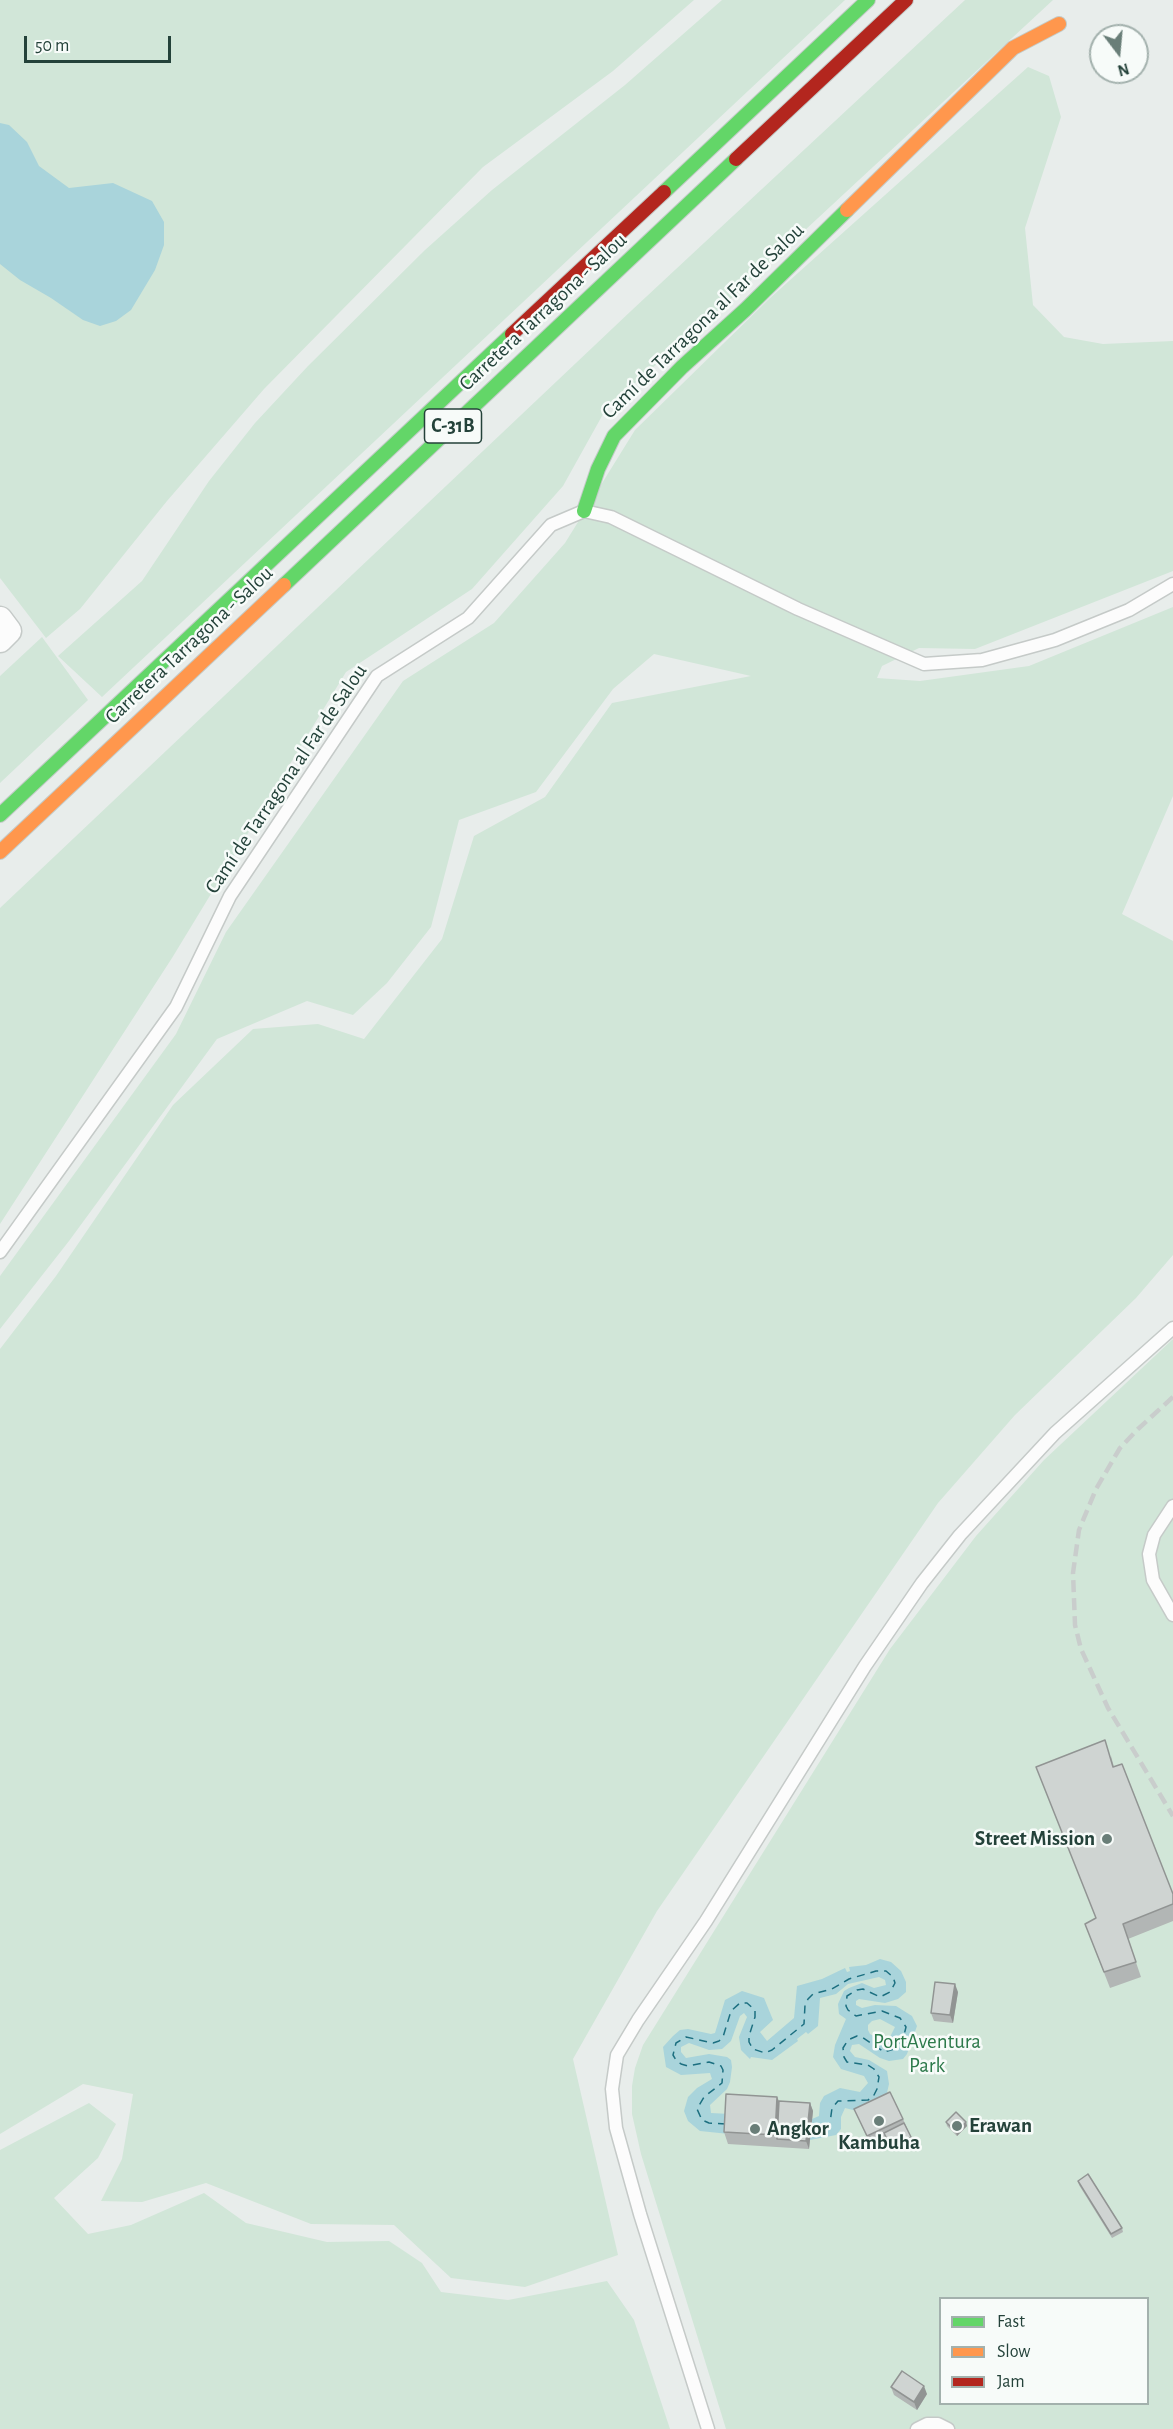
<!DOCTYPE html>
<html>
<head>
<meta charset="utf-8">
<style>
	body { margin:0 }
	#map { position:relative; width:1173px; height:2429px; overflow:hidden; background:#e8edeb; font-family:"Alegreya Sans",sans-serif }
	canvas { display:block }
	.legend { position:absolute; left:939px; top:2297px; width:210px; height:108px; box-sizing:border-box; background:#f7fbf9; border:2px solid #a3b1ad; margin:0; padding:8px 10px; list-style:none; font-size:18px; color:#24423a }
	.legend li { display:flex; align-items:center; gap:12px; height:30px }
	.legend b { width:30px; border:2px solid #a3b1ad }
	.north { position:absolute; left:1089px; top:24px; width:60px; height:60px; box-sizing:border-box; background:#f7fbf9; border:2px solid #a3b1ad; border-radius:50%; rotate:164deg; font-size:16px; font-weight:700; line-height:24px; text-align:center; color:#24423a }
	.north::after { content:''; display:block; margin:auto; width:21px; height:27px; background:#697e78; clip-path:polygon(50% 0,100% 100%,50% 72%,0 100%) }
	.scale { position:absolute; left:24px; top:36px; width:147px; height:27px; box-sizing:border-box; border:3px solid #24423a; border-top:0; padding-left:8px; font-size:18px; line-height:21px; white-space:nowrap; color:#24423a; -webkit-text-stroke:4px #f7fbf9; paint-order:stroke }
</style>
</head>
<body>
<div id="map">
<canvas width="1173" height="2429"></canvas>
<ul class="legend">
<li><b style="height:8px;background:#63d668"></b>Fast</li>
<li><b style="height:8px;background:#ff974d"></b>Slow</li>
<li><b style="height:8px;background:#b3261e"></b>Jam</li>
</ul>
<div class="north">N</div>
<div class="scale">50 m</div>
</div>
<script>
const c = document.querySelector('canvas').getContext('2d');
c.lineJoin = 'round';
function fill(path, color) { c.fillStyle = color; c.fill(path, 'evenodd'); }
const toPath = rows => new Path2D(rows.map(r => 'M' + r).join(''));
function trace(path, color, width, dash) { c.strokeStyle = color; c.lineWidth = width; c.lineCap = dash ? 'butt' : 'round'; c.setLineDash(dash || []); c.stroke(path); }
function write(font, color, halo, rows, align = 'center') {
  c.font = font + ' "Alegreya Sans",sans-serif'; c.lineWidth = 5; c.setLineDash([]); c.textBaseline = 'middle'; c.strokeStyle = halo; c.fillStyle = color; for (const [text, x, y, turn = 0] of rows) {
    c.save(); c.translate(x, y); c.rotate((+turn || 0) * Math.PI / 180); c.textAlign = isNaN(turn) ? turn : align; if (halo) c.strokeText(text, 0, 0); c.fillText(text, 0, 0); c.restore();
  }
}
fill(toPath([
	[0,0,694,0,613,71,483,167,264,389,167,501,80,609,46,638,0,578],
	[722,0,845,0,102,697,58,656,142,581,209,481,255,423,308,366,425,250,492,190,625,85],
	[965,0,1053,0,707,321,607,407,563,486,472,589,346,672,172,958,0,1224,0,908,632,310],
	[1028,67,1049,76,1061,117,1025,228,1033,305,1064,337,1103,344,1173,341,1173,571,975,649,919,648,882,666,877,678,920,681,1029,666,1173,607,1173,796,1122,914,1173,941,1173,1255,1136,1298,1015,1415,938,1503,657,1911,573,2059,618,2255,525,2287,451,2278,394,2225,311,2224,206,2183,142,2202,101,2201,122,2159,133,2094,83,2084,0,2134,0,1349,56,1276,173,1105,253,1029,318,1024,364,1039,442,939,474,836,545,797,612,703,751,676,654,654,613,689,536,792,459,820,431,927,387,983,353,1015,307,1001,217,1039,69,1241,0,1329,0,1276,176,1034,226,932,403,681,494,623,565,543,635,430,770,298],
	[42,637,88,700,0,783,0,676],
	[1173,1339,1173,2429,726,2429,641,2154,632,2114,632,2086,635,2068,643,2045,890,1649,976,1536,1044,1460],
	[940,2298,1148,2298,1148,2404,940,2404],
	[89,2103,116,2124,98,2158,54,2198,88,2234,131,2225,204,2193,246,2223,327,2242,389,2241,422,2263,441,2292,508,2300,607,2281,634,2320,670,2429,0,2429,0,2150]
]), '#d1e6d8');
fill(toPath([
	[0,123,9,125,27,142,39,166,69,188,113,183,152,201,164,222,164,245,155,270,131,310,116,321,100,326,83,320,51,298,20,280,0,264],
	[880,1959,891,1962,901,1971,906,1982,906,1992,898,1999,885,2003,859,1999,856,2001,856,2005,862,2008,875,2005,896,2006,912,2016,917,2026,907,2054,903,2059,889,2061,880,2058,859,2044,852,2045,850,2051,855,2057,869,2060,887,2071,889,2084,886,2097,857,2111,845,2108,841,2117,841,2129,836,2135,810,2140,812,2119,819,2116,820,2103,824,2096,840,2088,860,2092,868,2083,864,2076,841,2069,833,2057,835,2045,846,2019,839,2014,838,2004,844,1991,849,1988,862,1983,874,1988,886,1985,885,1980,879,1977,848,1984,836,1994,820,1998,818,2026,808,2034,806,2032,797,2039,798,2041,772,2060,751,2057,750,2059,741,2050,739,2037,747,2017,744,2013,740,2016,731,2041,722,2049,709,2050,689,2043,681,2047,681,2052,686,2058,709,2054,727,2057,731,2060,732,2067,730,2082,727,2089,710,2105,711,2113,730,2114,729,2134,700,2131,688,2121,684,2111,688,2097,697,2088,712,2079,710,2073,681,2075,666,2067,663,2047,673,2036,680,2030,688,2029,711,2034,715,2033,725,2000,742,1991,764,1998,773,2020,760,2032,767,2041,794,2018,797,1986,822,1979,845,1968,847,1972,850,1971,849,1967,866,1965],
	[880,2019,895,2027,887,2043,870,2034,868,2030,868,2025,872,2021]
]), '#a9d4db');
trace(toPath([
	[726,2124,709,2123,702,2120,697,2109,704,2097,722,2083,723,2070,721,2066,709,2062,688,2066,681,2064,676,2060,673,2055,676,2043,686,2037,713,2043,719,2041,723,2037,731,2011,740,2003,747,2003,755,2010,755,2017,749,2036,749,2042,753,2049,765,2053,772,2050,804,2024,805,2005,808,1999,813,1994,832,1989,849,1979,876,1971,886,1971,893,1977,895,1983,890,1992,880,1997,863,1989,857,1990,847,1996,846,2006,848,2010,856,2016,882,2011,900,2018,906,2027,903,2039,894,2049,884,2052,862,2037,857,2036,848,2040,843,2048,844,2057,847,2062,868,2065,874,2069,879,2077,877,2089,873,2097,868,2100,838,2101,832,2108,830,2123,827,2126,823,2129,811,2129]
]), '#1c6f80', 1.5, [8, 6]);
const lane = toPath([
	[0,1252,176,1007,230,896,377,676,468,618,551,525,584,511,611,517,798,609,924,664,982,660,1055,640,1129,610,1173,584],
	[1173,1506,1154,1535,1149,1554,1153,1580,1173,1615],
	[708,2429,640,2214,616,2128,612,2089,617,2055,638,2020,706,1921,865,1666,922,1583,960,1535,1055,1433,1173,1328],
	[917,2429,927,2424,938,2424,948,2429]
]);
const street = toPath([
	[0,619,9,631,0,640]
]);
const fast = toPath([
	[664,192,868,0],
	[584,511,598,469,614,436,682,367,745,310,847,210],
	[284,585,736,159],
	[0,815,512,334]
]);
const slow = toPath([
	[847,210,1013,48,1059,24],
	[0,852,284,585]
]);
const jam = toPath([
	[736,159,906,0],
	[512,334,664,192]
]);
trace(lane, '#c5cac8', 15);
trace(street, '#c5cac8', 27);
trace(fast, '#c3cbc8', 16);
trace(slow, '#c3cbc8', 16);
trace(jam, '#c3cbc8', 16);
trace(lane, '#fcfcfc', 12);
trace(street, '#fcfcfc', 24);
trace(fast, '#63d668', 14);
trace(slow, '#ff974d', 14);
trace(jam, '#b3261e', 14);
trace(toPath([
	[1173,1397,1138,1429,1120,1448,1096,1489,1079,1530,1073,1573,1075,1625,1081,1649,1108,1708,1173,1816]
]), '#c9cdcc', 4.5, [12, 6]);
fill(toPath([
	[1111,1756,1114,1767,1173,1894,1173,1921,1128,1939,1141,1977,1110,1988,1085,1924,1095,1919],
	[958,1992,953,2023,934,2021,931,2013],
	[777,2097,779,2101,810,2103,813,2111,809,2149,728,2144,724,2132],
	[854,2109,903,2119,913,2141,893,2151,885,2137,870,2144],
	[946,2122,966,2122,967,2126,957,2136,947,2126],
	[1078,2181,1122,2228,1123,2232,1112,2238,1079,2185],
	[891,2387,927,2394,917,2410,894,2395]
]), '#b2b6b5');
fill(toPath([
	[955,1984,958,1992,953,2023,950,2015],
	[777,2097,782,2109,777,2139,775,2135],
	[810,2103,813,2111,809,2149,806,2141],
	[966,2122,967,2126,957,2136,956,2132],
	[924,2386,927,2394,917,2410,914,2402]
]), '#919493');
const building = toPath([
	[1105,1740,1113,1767,1122,1764,1173,1894,1173,1904,1123,1924,1136,1962,1104,1972,1085,1924,1096,1918,1036,1767,1105,1740],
	[935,1982,955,1984,950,2015,931,2013,935,1982],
	[890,2092,903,2119,867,2136,854,2109,890,2092],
	[726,2094,777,2097,775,2135,724,2132,726,2094],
	[779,2101,810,2103,806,2141,777,2139,779,2101],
	[956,2112,966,2122,956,2132,946,2122,956,2112],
	[904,2123,911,2137,891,2147,884,2133,904,2123],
	[1088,2174,1122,2228,1111,2234,1078,2181,1088,2174],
	[902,2371,924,2386,914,2402,891,2387,902,2371]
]);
fill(building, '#cfd4d2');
trace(building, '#919493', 1.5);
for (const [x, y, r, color] of [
	[1107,1839,6,"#697e78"],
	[879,2121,6,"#697e78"],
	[957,2126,6,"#697e78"],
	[755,2129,6,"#697e78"]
]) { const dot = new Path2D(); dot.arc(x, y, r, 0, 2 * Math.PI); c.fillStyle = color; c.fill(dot); trace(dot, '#f7fbf9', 2); }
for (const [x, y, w] of [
	[453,426,57]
]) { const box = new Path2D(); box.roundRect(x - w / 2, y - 17, w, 34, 4.5); c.fillStyle = '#f7fbf9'; c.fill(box); trace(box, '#24423a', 1.5); }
write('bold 20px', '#24423a', null, [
	["C-31B",453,426]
]);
write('21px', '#24423a', '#f7fbf9', [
	["Carretera Tarragona - Salou",543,312,-43],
	["Camí de Tarragona al Far de Salou",703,321,-44],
	["Carretera Tarragona - Salou",189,645,-43],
	["Camí de Tarragona al Far de Salou",286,779,-56]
]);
write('bold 21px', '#24423a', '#f7fbf9', [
	["Street Mission",1095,1839,"right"],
	["Erawan",969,2126],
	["Angkor",767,2129],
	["Kambuha",879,2143,"center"]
], 'left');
write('21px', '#2d7a4b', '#f7fbf9', [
	["PortAventura",927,2042],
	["Park",927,2066]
]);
</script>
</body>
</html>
